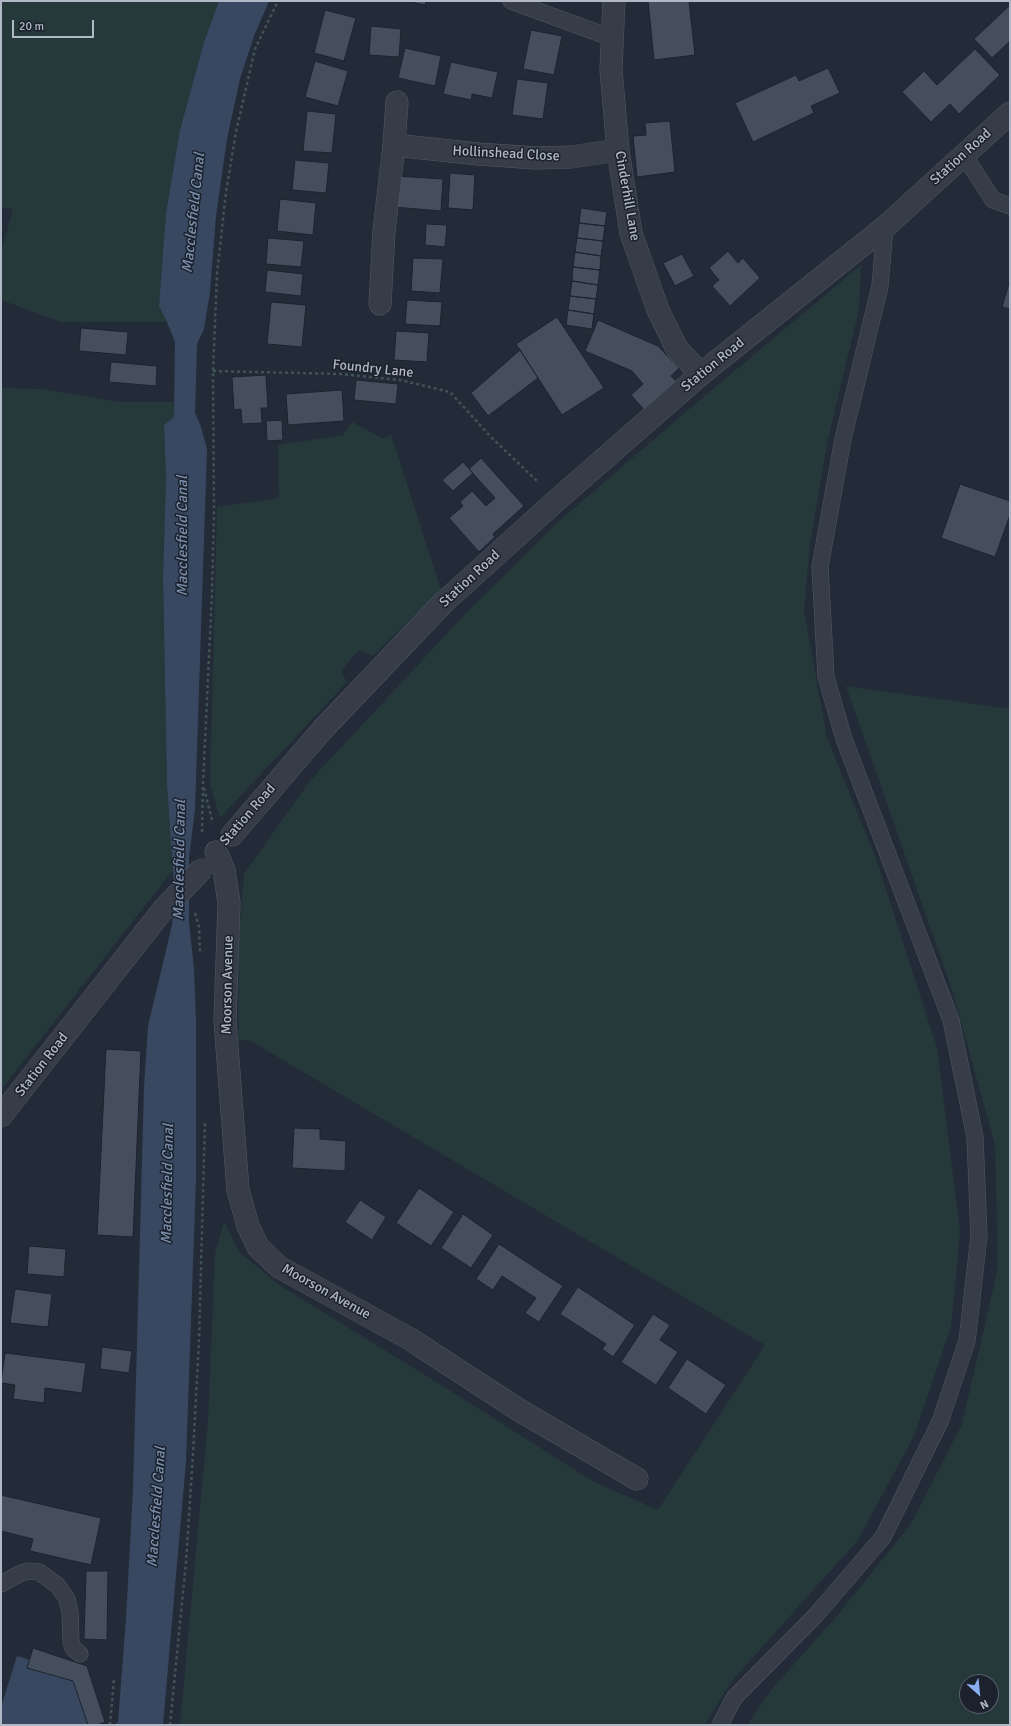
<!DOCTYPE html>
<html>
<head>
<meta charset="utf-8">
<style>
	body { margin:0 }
	#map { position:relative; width:1011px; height:1726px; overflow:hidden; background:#232b38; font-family:Signika,sans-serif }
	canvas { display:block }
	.frame { position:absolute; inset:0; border:2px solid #b1b8c5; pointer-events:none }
	.north { position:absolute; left:959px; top:1674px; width:40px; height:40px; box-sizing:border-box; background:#1b222d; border:1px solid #575e6a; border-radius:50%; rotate:153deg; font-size:11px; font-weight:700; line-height:16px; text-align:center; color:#b1b8c5 }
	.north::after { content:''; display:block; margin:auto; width:14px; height:18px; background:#8aadf1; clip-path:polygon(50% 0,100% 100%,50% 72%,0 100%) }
	.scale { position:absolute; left:12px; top:20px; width:82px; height:18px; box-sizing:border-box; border:2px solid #b1b8c5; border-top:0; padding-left:5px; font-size:12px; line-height:14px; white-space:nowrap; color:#b1b8c5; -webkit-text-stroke:3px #1b222d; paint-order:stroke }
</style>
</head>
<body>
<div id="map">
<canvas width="1011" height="1726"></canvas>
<div class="frame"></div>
<div class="north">N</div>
<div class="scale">20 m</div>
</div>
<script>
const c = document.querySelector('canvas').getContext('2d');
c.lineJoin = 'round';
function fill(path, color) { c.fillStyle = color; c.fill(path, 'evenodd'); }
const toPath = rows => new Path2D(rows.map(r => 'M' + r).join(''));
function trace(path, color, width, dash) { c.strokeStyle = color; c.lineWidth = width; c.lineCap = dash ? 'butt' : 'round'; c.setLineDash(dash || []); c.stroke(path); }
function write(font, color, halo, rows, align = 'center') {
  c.font = font + ' Signika,sans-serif'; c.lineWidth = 3; c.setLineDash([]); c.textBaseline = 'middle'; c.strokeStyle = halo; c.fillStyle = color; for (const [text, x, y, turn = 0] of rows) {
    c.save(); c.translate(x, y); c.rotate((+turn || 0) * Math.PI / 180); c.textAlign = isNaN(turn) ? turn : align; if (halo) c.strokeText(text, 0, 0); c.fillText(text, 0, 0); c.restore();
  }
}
fill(toPath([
	[1,1,219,1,204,42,180,130,166,213,159,306,167,322,61,322,1,300,1,252,13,209,1,207],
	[861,265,859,309,828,439,810,543,804,610,827,738,876,858,937,1048,960,1231,951,1327,914,1436,858,1540,731,1682,705,1725,180,1725,208,1421,215,1254,224,1221,239,1252,281,1286,462,1398,594,1482,658,1510,765,1345,249,1040,238,1041,239,937,244,874,309,782,467,612,558,522,695,404],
	[1,388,42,389,120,402,174,402,174,417,164,425,166,478,163,577,167,785,173,870,1,1090],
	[352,422,384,439,391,434,441,590,373,656,359,650,341,671,347,682,220,818,210,784,217,507,279,498,278,445,343,435],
	[846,686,1010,709,1010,1725,747,1725,771,1690,835,1618,911,1524,962,1424,998,1268,995,1145,953,993],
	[967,1682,991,1682,991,1706,967,1706]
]), '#25383a');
fill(toPath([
	[219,1,269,1,254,36,240,79,227,139,216,216,210,292,204,329,197,344,195,413,201,427,207,449,195,809,189,857,189,922,194,969,196,1021,196,1179,186,1461,163,1725,114,1725,118,1722,126,1619,133,1489,144,1087,148,1026,172,925,175,899,167,785,163,577,166,478,164,425,174,417,175,342,167,322,159,306,166,213,180,130,204,42],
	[17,1656,81,1676,99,1725,1,1725,1,1707]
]), '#394861');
const building = toPath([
	[406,1,426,1,425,5,406,1],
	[648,1,689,1,695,55,654,60,648,1],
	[1010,5,1010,41,992,58,974,39,1010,5],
	[325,10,356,18,344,61,314,53,325,10],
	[371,26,401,29,399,57,369,55,371,26],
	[531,30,562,36,554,75,523,69,531,30],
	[405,48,441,56,435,86,398,78,405,48],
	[975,49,1000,75,959,114,950,104,931,122,902,92,924,71,937,85,975,49],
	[315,61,348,71,338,106,305,97,315,61],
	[451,62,498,72,492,98,472,94,471,100,443,94,451,62],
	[828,68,840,93,811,106,814,113,753,142,735,103,796,75,799,81,828,68],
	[517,79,548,83,543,119,512,115,517,79],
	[307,111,336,114,332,153,303,151,307,111],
	[670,121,675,172,637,177,633,136,646,135,645,123,670,121],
	[295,160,329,163,326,193,292,190,295,160],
	[450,173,475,175,473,210,448,208,450,173],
	[396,176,443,179,441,211,394,207,396,176],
	[280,199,316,203,313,235,277,231,280,199],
	[581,208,607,212,605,226,579,223,581,208],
	[579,223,605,226,603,241,577,238,579,223],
	[426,224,447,225,445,247,425,245,426,224],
	[268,238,304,241,301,267,266,264,268,238],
	[577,238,603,241,601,256,575,252,577,238],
	[728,251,738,263,743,258,760,278,730,306,712,286,719,280,709,268,728,251],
	[575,252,601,256,600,270,573,267,575,252],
	[682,254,694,276,675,286,663,263,682,254],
	[413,258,443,259,440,293,411,291,413,258],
	[573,267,600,270,598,285,572,281,573,267],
	[267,270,303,274,301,296,265,292,267,270],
	[1010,280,1010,309,1002,307,1010,280],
	[572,281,598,285,596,299,570,296,572,281],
	[570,296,596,299,594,314,568,310,570,296],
	[407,300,442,302,440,326,405,324,407,300],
	[271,302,306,305,302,347,267,344,271,302],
	[568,310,594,314,592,329,566,325,568,310],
	[557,317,604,388,562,415,516,344,557,317],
	[598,320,658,346,679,368,671,376,677,382,646,412,631,395,643,384,632,371,585,351,598,320],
	[81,328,128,332,126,355,79,351,81,328],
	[396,331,429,333,427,362,394,360,396,331],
	[520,350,538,378,488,416,471,393,520,350],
	[111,362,157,366,156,386,109,382,111,362],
	[266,375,268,408,261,408,262,423,242,424,241,409,234,410,232,377,266,375],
	[356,380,398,384,396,404,354,400,356,380],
	[342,390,344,421,288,425,286,394,342,390],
	[282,420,283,440,267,441,266,421,282,420],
	[481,458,524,506,493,534,495,537,479,552,449,518,463,506,460,502,472,491,486,506,495,498,469,469,481,458],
	[463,462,473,473,453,491,442,480,463,462],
	[960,484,1010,501,1010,515,995,557,941,538,960,484],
	[106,1049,141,1051,133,1237,97,1235,106,1049],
	[294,1128,320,1129,320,1139,346,1141,345,1171,292,1168,294,1128],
	[419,1188,454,1212,431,1246,396,1223,419,1188],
	[360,1200,386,1217,372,1240,345,1222,360,1200],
	[463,1214,493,1235,471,1268,441,1248,463,1214],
	[499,1244,563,1286,539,1322,525,1313,536,1298,502,1276,493,1290,476,1279,499,1244],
	[29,1246,66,1249,64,1277,27,1274,29,1246],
	[578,1287,635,1325,613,1357,602,1349,606,1344,560,1314,578,1287],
	[15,1289,52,1294,48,1327,10,1323,15,1289],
	[653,1314,670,1325,660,1340,678,1352,656,1385,621,1362,653,1314],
	[102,1347,132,1351,129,1373,100,1369,102,1347],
	[5,1353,86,1363,82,1393,45,1388,44,1403,13,1399,15,1385,1,1383,5,1353],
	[687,1359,726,1385,706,1414,668,1388,687,1359],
	[1,1495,101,1518,91,1565,30,1551,33,1539,1,1531,1,1495],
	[86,1571,108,1571,107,1640,84,1639,86,1571],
	[33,1648,87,1666,105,1722,97,1725,88,1725,73,1681,27,1668,33,1648]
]);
fill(building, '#444e5d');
trace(building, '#1d242f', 1);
const service = toPath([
	[511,1,612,38],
	[964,155,993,200,1010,206],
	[1,1584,19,1574,28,1571,39,1572,49,1579,58,1586,67,1599,70,1612,71,1642,73,1648,80,1654],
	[720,1725,734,1698,816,1615,883,1537,940,1422,967,1341,979,1236,975,1137,951,1020,844,739,826,677,820,567,843,439,880,286,885,227]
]);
const minor = toPath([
	[614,1,611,70,618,150,631,233,658,310,677,349,701,374],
	[394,145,478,154,536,158,571,157,618,150],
	[380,304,384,231,394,145,397,102],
	[216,852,224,870,229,903,225,1021,238,1190,248,1226,258,1247,279,1267,410,1339,519,1410,637,1479]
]);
const tertiary = toPath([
	[232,835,323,729,443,603,557,500,701,374,885,227,1010,113],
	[1,1116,162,911]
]);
trace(service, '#515863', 17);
trace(minor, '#515863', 23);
trace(tertiary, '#515863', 23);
trace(toPath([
	[213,371,340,374,400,380,450,392,491,437,539,483],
	[204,788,212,820],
	[202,832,203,784,212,593,214,512,213,371,217,274,226,192,236,132,255,49,278,1],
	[195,913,199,927,200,952],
	[110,1725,114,1679],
	[170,1725,186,1562,193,1454,199,1340,205,1121]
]), '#425356', 2.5, [3, 3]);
trace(service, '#363d48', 16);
trace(minor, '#363d48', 22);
trace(tertiary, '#363d48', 22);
const tertiaryBridge = toPath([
	[162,911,202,869]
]);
trace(tertiaryBridge, '#515863', 23, []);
trace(tertiaryBridge, '#363d48', 22);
write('14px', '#b1b8c5', '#1b222d', [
	["Hollinshead Close",506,154,3],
	["Station Road",961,157,-42],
	["Cinderhill Lane",627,196,80],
	["Station Road",713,365,-39],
	["Foundry Lane",373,369,6],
	["Station Road",470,579,-43],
	["Station Road",248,815,-49],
	["Moorson Avenue",228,985,-89],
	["Station Road",42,1065,-52],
	["Moorson Avenue",326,1292,29]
]);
write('italic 15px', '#7b8eab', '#1b222d', [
	["Macclesfield Canal",194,213,-84],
	["Macclesfield Canal",183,536,-90],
	["Macclesfield Canal",180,860,-89],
	["Macclesfield Canal",168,1184,-89],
	["Macclesfield Canal",157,1507,-86]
]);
</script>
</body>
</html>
